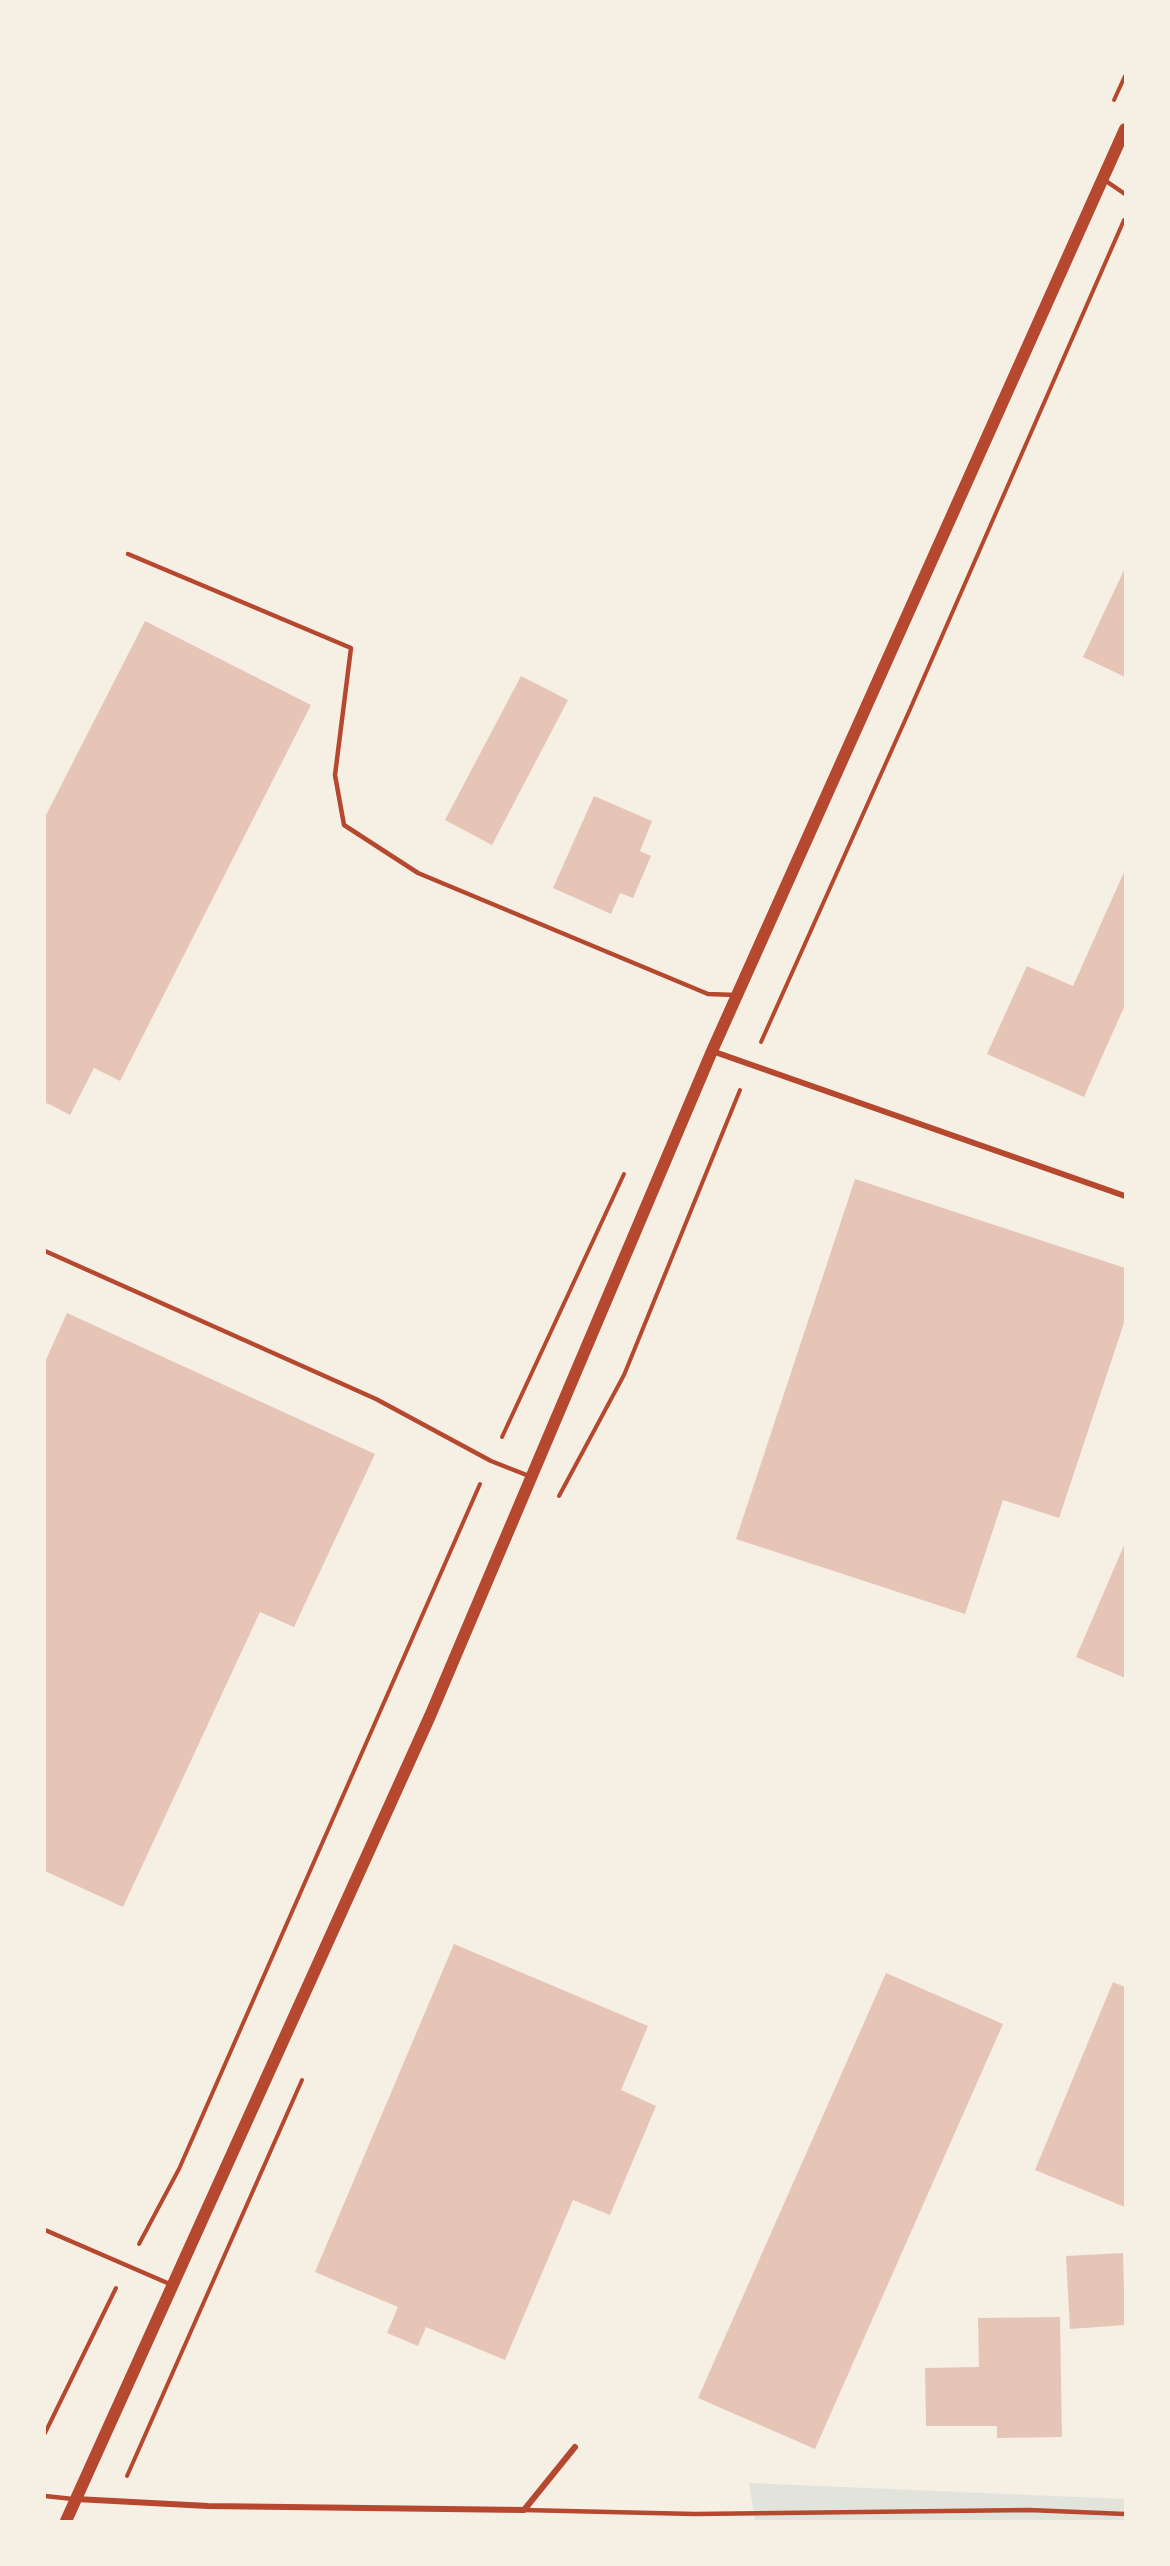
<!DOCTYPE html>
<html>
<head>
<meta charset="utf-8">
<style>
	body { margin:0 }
	#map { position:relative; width:1170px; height:2566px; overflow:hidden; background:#f6efe4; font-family:"Work Sans",sans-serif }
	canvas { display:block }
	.frame { position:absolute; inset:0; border:46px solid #f6efe4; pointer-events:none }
</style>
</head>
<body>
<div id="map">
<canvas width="1170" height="2566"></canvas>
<div class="frame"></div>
</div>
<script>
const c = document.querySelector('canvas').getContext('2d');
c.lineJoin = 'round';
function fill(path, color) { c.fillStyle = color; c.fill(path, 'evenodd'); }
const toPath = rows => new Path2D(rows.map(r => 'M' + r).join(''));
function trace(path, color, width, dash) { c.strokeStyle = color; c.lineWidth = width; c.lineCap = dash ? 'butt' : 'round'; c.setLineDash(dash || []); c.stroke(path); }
fill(toPath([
	[749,2483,1125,2499,1125,2521,755,2521]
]), '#e2e4dc');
fill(toPath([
	[1125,568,1125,677,1083,657],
	[145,621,311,705,120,1081,94,1068,70,1115,47,1103,45,1108,45,817],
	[521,676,568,700,492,845,445,820],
	[594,796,652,821,640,851,651,856,633,898,620,893,611,914,553,888],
	[1125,870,1125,1005,1084,1097,987,1054,1027,966,1073,986],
	[855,1179,1125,1268,1125,1320,1059,1518,1003,1500,965,1614,736,1539],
	[67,1313,375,1454,294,1627,260,1612,123,1907,45,1871,45,1362],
	[1125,1543,1125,1678,1076,1657],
	[454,1944,648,2026,621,2090,656,2106,610,2215,573,2200,505,2360,426,2327,418,2346,387,2333,398,2307,315,2272],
	[886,1973,1003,2024,815,2449,698,2398],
	[1113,1982,1125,1987,1125,2207,1035,2170],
	[1123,2253,1125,2325,1070,2329,1066,2256],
	[1060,2317,1062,2437,997,2438,997,2426,926,2426,925,2368,979,2367,978,2318]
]), '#e6c5b7');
trace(toPath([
	[1114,100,1125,76],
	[761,1042,911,707,1124,220],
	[502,1437,624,1174],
	[559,1496,624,1375,740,1090],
	[139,2244,179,2169,480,1484],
	[45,2433,116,2288],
	[127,2476,302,2080]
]), '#b5482f', 4);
trace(toPath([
	[1103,179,1125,194],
	[128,554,351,648,335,775,344,825,418,873,708,994,736,995],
	[45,1251,376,1399,491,1461,529,1476],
	[45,2230,172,2285],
	[45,2496,73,2499],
	[524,2510,695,2514,1029,2510,1125,2514]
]), '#b5482f', 4.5);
trace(toPath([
	[712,1051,1125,1196],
	[76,2499,208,2506,524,2510,575,2447]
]), '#b5482f', 6);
trace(toPath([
	[66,2521,430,1716,712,1051,1125,129]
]), '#b5482f', 12);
</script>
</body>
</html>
